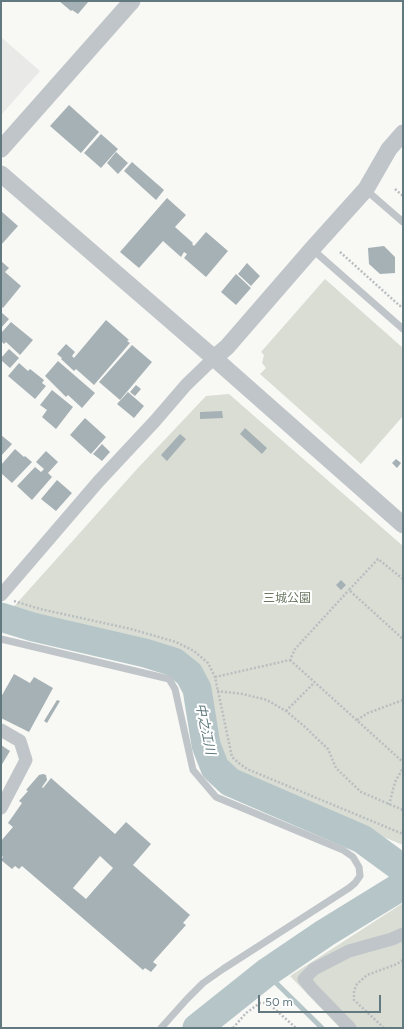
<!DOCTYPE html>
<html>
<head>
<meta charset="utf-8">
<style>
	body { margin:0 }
	#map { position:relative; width:404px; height:1029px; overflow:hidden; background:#f8f8f5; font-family:Figtree,sans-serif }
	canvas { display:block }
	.frame { position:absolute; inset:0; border:2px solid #637980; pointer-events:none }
	.scale { position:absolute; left:258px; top:995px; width:123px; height:18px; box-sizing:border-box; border:2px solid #637980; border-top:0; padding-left:5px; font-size:12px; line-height:14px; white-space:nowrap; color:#637980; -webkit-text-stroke:3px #fff; paint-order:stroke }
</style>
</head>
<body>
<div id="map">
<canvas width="404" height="1029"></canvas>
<div class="frame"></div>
<div class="scale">50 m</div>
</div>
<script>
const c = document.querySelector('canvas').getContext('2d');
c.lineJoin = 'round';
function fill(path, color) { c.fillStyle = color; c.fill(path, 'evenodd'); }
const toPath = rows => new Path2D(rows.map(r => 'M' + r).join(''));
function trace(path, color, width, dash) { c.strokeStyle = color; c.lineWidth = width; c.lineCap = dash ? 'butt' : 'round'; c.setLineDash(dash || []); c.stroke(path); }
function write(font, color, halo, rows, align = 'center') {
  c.font = font + ' Figtree,"Noto Sans JP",sans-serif'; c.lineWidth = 4; c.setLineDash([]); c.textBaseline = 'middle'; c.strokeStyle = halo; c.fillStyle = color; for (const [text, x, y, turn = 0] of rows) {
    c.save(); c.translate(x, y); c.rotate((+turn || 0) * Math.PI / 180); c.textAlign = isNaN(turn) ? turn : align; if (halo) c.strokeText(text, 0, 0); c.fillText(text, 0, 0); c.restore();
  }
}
fill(toPath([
	[1,37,40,71,1,115]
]), '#e9e9e8');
fill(toPath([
	[325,279,403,348,403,416,361,464,260,374,266,368,262,363,264,355,261,352],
	[229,394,403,546,403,845,239,777,215,742,212,695,182,652,9,612,137,469,206,396],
	[403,903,403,1028,340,1028,290,976]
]), '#d9ddd4');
trace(toPath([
	[266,973,322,1028]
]), '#b6c6c8', 5);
trace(toPath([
	[1,617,33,627,145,653,174,662,189,674,197,689,206,745,215,768,230,782,362,839,403,869],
	[197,1028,266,973,325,933,403,885]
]), '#b6c6c8', 29);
fill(toPath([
	[59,1,89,1,78,14,72,10,71,11],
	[69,105,99,132,81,153,50,126],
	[101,134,118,149,101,168,84,153],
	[116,152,128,163,118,174,107,163],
	[132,162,164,190,156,200,124,171],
	[167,198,186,215,175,227,193,243,192,244,194,246,206,232,228,251,206,277,184,258,187,254,184,252,181,257,163,241,139,268,120,252],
	[1,211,18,226,1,245],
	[384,246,395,257,395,273,380,274,369,264,368,248],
	[1,261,9,268,5,272,21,286,3,308,1,306],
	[247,263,260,276,251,286,238,274],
	[236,274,251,288,236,305,221,292],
	[1,312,9,319,1,328],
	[106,320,129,340,127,341,130,343,94,385,76,369,74,371,61,359,62,358,57,354,66,344,75,352,72,356,74,358],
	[11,322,33,340,20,355,6,342,4,344,1,341,1,333],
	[132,345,152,362,120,400,99,382],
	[9,349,19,358,10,368,1,360,1,358],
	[58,361,95,393,82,408,68,395,66,397,45,376],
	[19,363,28,371,30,369,44,380,42,383,46,386,35,399,8,376],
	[136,385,141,389,135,396,130,392],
	[52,390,73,407,56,429,42,417,47,410,40,405],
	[128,392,144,406,134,418,117,404],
	[222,411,223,418,200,419,200,412],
	[85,418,106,437,91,454,70,435],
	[245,428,267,448,262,454,240,434],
	[180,434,186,439,167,461,161,455],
	[1,435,12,444,1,456],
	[102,444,110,452,102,461,93,454],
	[15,449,24,457,25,456,32,462,12,483,1,473,1,465],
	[46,451,58,462,48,473,52,477,32,500,17,486,35,467,41,472,44,469,36,462],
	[396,459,401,463,397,468,392,463],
	[57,480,72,493,56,511,41,499],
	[341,580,346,585,341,590,336,585],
	[14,674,30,683,34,677,53,688,29,732,1,718,1,697],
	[57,700,60,701,47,723,44,721],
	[1,745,10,751,1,766],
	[43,774,46,775,47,780,42,787,43,788,51,778,115,834,126,822,151,844,133,865,190,915,183,923,186,925,153,962,157,965,151,972,145,968,143,970,22,866,19,869,15,866,12,869,1,860,3,857,1,855,1,841,13,827,8,823,22,803,19,801,28,791,26,790,39,775],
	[100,856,113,868,86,899,73,888]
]), '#a6b1b5');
trace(toPath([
	[395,189,403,196],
	[340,252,400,306,403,303],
	[403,579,378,559,349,590,403,639],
	[14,601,40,609,131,629,176,642,194,651,208,663,215,677,232,757,240,764,247,769,403,834],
	[290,660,403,762],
	[215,677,290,660,295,649,349,590],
	[217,691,243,694,267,700,286,711,304,726,328,749,336,768,361,792,403,810],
	[286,711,314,683],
	[357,720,368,713,403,700],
	[389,805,395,782,403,768],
	[233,1028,246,1013,260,1003,268,1003,296,1028],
	[384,1028,354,1000,354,991,357,984,367,975,397,964,403,960]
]), '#b9bec0', 2.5, [2, 2]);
trace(toPath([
	[366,190,403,222],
	[312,249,403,329],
	[1,639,169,679,175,689,193,770,216,797,343,850,353,857,359,867,360,876,355,883,349,888,223,969,203,983,187,999,161,1028]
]), '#bfc5c8', 7);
trace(toPath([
	[1,595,98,482,155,421,186,385,214,358],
	[1,730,20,741,26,760,1,808],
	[350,1028,312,989,304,979,314,969,349,951,392,939,403,934]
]), '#bfc5c8', 13);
trace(toPath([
	[1,149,132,1],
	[1,174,214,358,403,525],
	[214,358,227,347,312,249,366,189,389,149,403,133]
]), '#bfc5c8', 17);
write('12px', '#6a7862', '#fff', [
	["三城公園",287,598]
]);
write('italic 13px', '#5e787b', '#fff', [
	["中之江川",205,729,78]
]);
</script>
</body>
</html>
